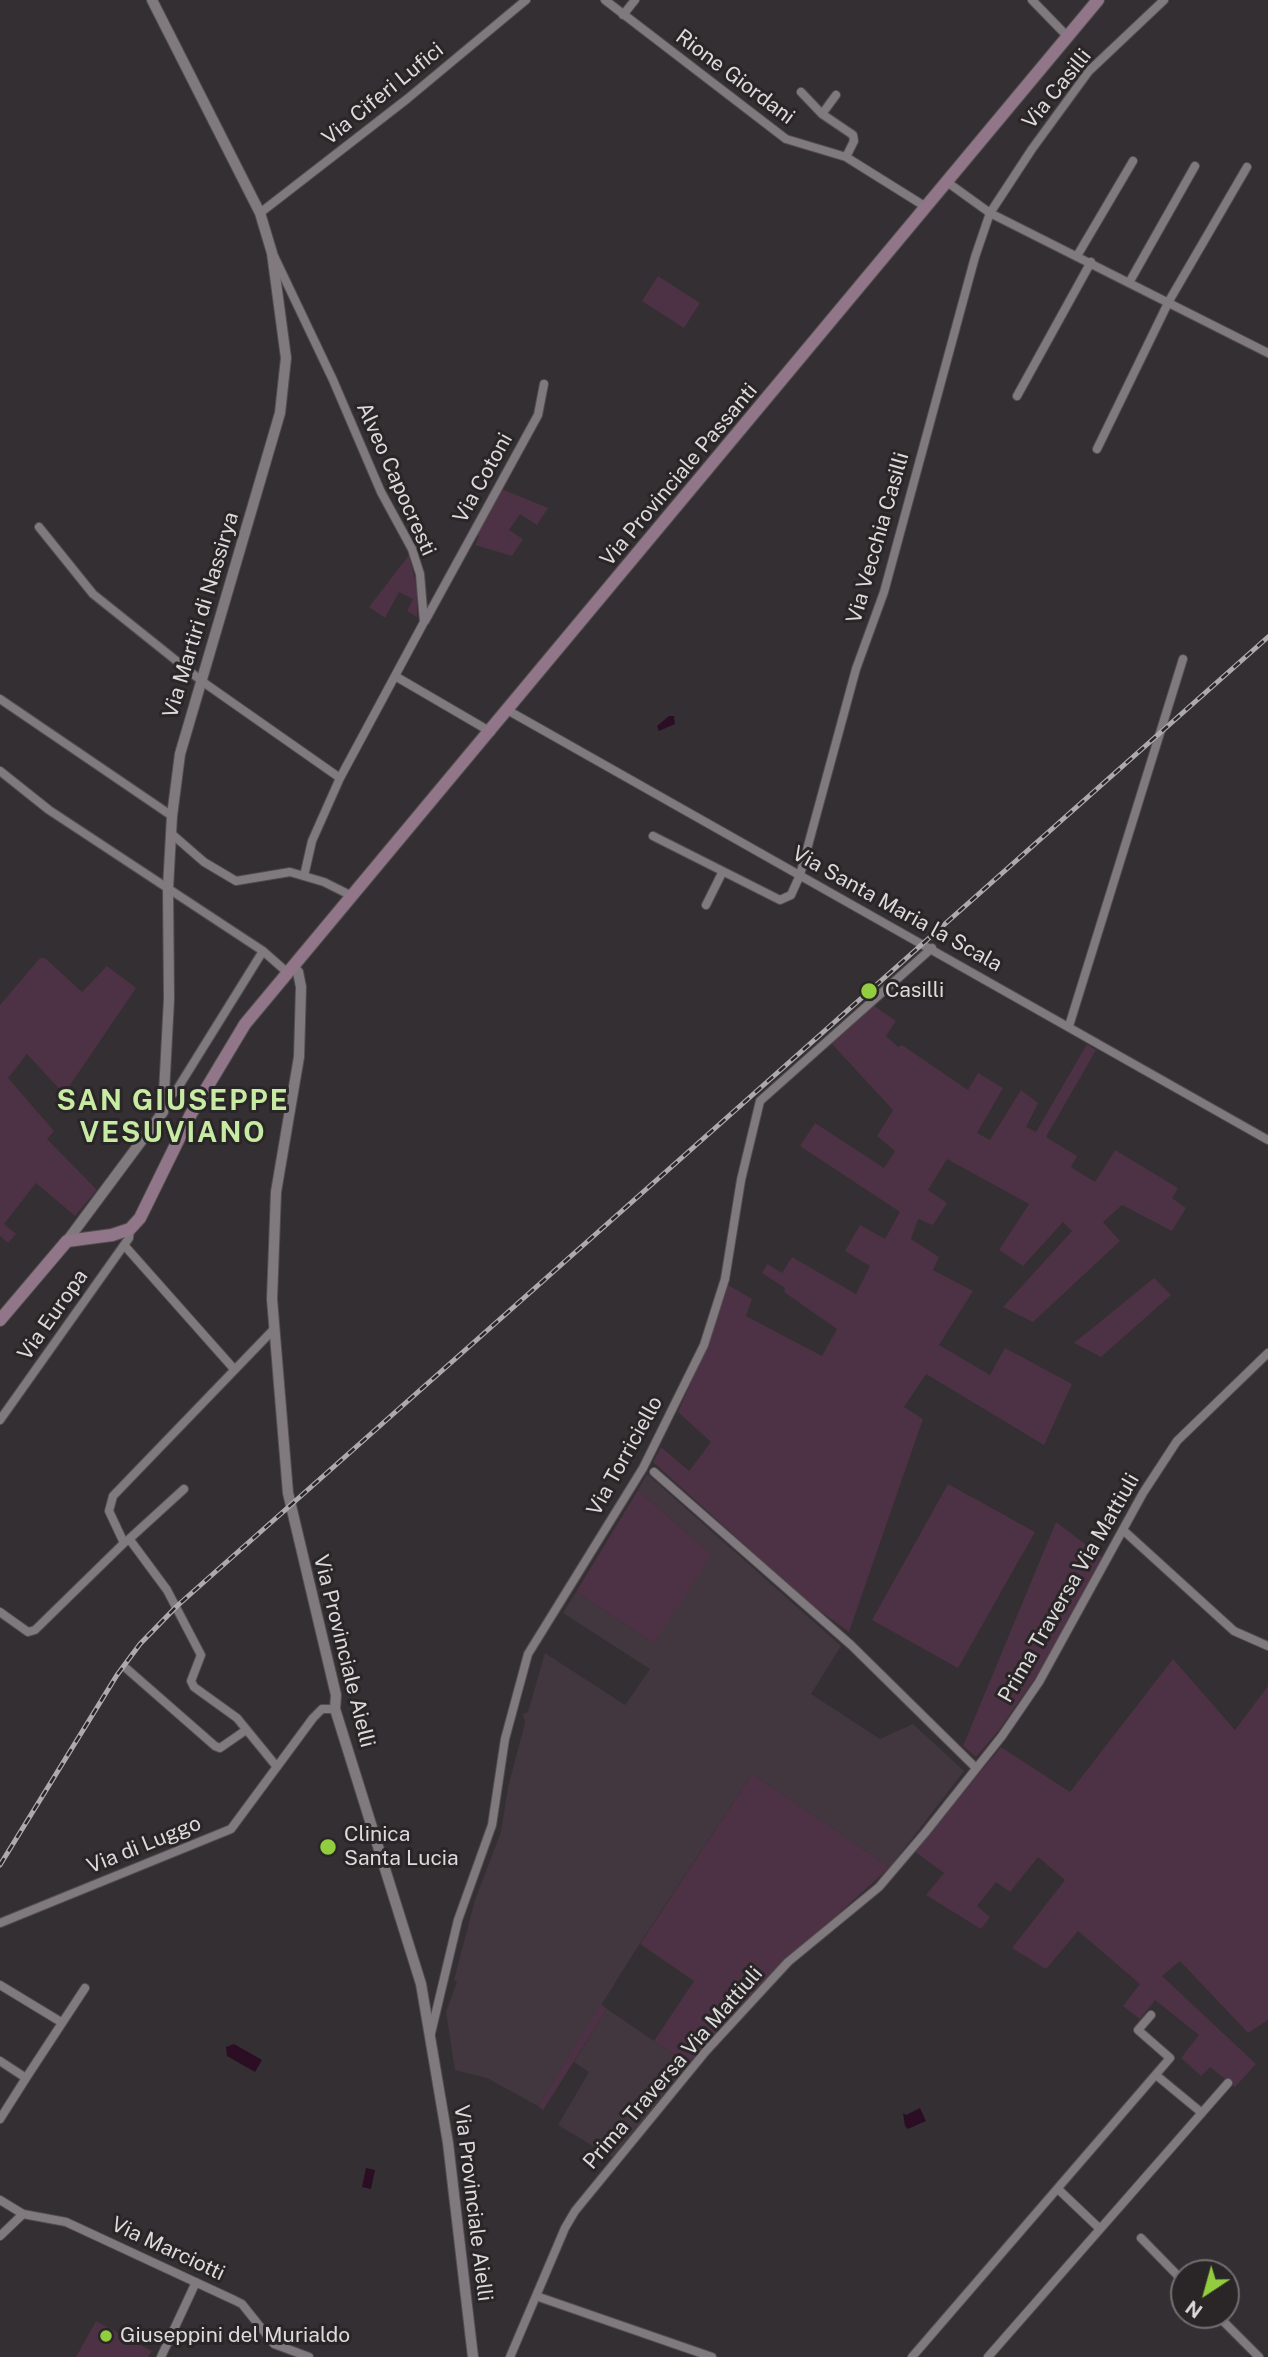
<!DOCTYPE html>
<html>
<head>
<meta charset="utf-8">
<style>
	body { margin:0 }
	#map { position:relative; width:1268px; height:2357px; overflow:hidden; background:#342f32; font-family:"Public Sans",sans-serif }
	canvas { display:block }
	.north { position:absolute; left:1170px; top:2259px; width:70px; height:70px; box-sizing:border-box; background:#2a2628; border:2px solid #726e70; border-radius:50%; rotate:216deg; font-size:19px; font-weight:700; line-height:28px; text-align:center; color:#dddadb }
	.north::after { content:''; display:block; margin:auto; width:24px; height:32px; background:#91cd3f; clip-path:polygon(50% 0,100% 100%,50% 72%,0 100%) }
</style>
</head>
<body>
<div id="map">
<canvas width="1268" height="2357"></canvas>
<div class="north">N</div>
</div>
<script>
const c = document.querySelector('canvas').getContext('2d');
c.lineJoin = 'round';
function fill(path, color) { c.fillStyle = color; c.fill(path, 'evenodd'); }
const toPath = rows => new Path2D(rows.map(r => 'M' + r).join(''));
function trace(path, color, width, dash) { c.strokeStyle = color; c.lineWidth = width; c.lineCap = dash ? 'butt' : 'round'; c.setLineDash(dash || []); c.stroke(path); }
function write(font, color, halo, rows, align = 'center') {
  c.font = font + ' "Public Sans",sans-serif'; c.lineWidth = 6; c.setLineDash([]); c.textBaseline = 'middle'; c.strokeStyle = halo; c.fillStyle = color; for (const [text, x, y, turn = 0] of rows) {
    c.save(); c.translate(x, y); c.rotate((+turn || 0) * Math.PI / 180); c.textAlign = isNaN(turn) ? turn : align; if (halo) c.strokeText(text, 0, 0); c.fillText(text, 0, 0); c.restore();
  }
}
fill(toPath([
	[647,1474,841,1646,811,1694,880,1739,913,1724,964,1771,890,1867,752,1774,640,1943,538,2106,487,2078,455,2070,446,2012,457,1982,454,1980,475,1900,501,1832,508,1787,525,1723,523,1714,528,1712,545,1653,625,1705,650,1669,563,1613,576,1592,654,1643,709,1552,638,1490],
	[607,2009,688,2064,613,2158,558,2125,589,2072,574,2062]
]), '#42373e');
fill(toPath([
	[658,276,700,303,684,328,642,301],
	[504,490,548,508,537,525,520,514,509,530,523,539,512,556,475,545,479,536,476,534,498,491],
	[409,555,417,589,417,617,407,611,413,599,399,592,385,618,369,607],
	[40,958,45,958,82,992,107,966,136,988,64,1094,27,1054,8,1078,54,1131,47,1139,97,1190,75,1216,36,1183,4,1224,16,1234,8,1243,0,1236,0,1005],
	[873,1005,896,1021,886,1036,898,1047,902,1045,968,1090,978,1073,1003,1088,977,1133,990,1140,1021,1090,1038,1103,1026,1127,1036,1132,1087,1044,1096,1050,1046,1137,1077,1156,1071,1167,1095,1182,1115,1150,1178,1188,1172,1198,1186,1208,1172,1231,1122,1205,1103,1222,1120,1241,1033,1322,1003,1307,1072,1231,1063,1222,1023,1266,999,1250,1029,1204,947,1159,928,1190,947,1203,933,1225,918,1219,911,1239,939,1257,933,1270,973,1291,939,1345,990,1375,1005,1348,1072,1384,1044,1445,926,1374,904,1407,923,1419,849,1632,808,1602,653,1462,661,1447,689,1471,711,1442,678,1412,704,1353,728,1285,752,1299,746,1316,822,1356,837,1329,784,1292,785,1288,762,1273,767,1264,782,1273,792,1257,856,1294,870,1266,845,1251,860,1225,885,1239,900,1212,800,1146,815,1123,884,1168,895,1151,877,1136,893,1110,831,1043],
	[1154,1278,1171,1295,1101,1357,1074,1343],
	[948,1484,1035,1532,958,1668,872,1620],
	[638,1490,709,1552,710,1558,654,1643,576,1592],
	[1056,1522,1102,1557,1066,1627,1034,1680,999,1730,976,1757,963,1746],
	[1173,1659,1235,1730,1268,1686,1268,2020,1248,2033,1180,1961,1162,1976,1256,2064,1235,2087,1210,2067,1201,2076,1181,2058,1199,2035,1155,2000,1140,2019,1123,2006,1140,1984,1078,1931,1046,1969,1012,1948,1065,1880,1038,1857,1010,1892,996,1882,977,1906,990,1917,981,1929,926,1895,944,1873,914,1851,1001,1747,1070,1792],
	[752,1774,890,1867,761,1984,688,2064,654,2041,694,1981,640,1944],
	[601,2004,607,2009,543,2110,538,2106],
	[96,2321,152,2351,148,2357,76,2357]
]), '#4c3244');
fill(toPath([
	[669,716,674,716,675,724,659,731,657,726],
	[234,2044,262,2060,255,2072,227,2056,226,2047],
	[920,2108,926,2121,908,2129,905,2126,903,2113,906,2115],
	[366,2168,375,2170,371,2189,362,2187]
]), '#2c0e24');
const minor = toPath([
	[605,0,786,139,846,157,926,207],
	[1032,0,1068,37],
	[623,15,635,0],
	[801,92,822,114],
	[836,95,822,114,853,135,854,141,846,157],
	[947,182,990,213,1268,353],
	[260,213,407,99,526,0],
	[274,256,333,380,381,492,412,549,420,574,424,622,340,778,312,841,304,876],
	[1077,256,1133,161],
	[1130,281,1195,166],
	[1169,301,1247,167],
	[1017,396,1091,262],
	[1097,449,1169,301],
	[39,527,93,594,203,682,340,778],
	[425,621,538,415,544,384],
	[395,676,491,732],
	[0,699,172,816],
	[509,711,1268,1140],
	[0,771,49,810,263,951,288,973],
	[173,835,204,862,236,881,290,872,324,882,352,896],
	[653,836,780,900,791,895,800,875,856,669,884,592,975,257,990,213,1032,149,1089,71,1164,0],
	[706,905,722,873],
	[1069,1026,1183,659],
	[166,1100,176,1091,263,951],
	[124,1245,234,1369],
	[0,1420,129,1238,130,1229],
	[654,1472,851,1645,976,1768],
	[1123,1530,1234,1631,1268,1646],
	[130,1540,167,1590,201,1655,191,1681,194,1687,237,1718,277,1767],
	[127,1541,184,1489],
	[0,1612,28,1632,35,1630,124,1543,109,1511,113,1496,275,1328],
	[127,1669,215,1746,220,1748,246,1730],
	[0,1923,231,1829,313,1718,322,1709,335,1709],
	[0,1985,61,2022],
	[431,2033,458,1920,492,1825,505,1739,528,1654,643,1468,704,1345,725,1279,741,1180,760,1101,932,948],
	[0,2061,26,2078,0,2119],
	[1156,2075,1202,2113],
	[26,2078,85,1988],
	[1058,2189,1099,2228],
	[0,2200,23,2214],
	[0,2236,23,2214,66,2222,234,2300,242,2304,274,2344,309,2357],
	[1141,2238,1184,2282],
	[536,2296,712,2357],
	[1217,2315,1259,2357],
	[161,2357,196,2282],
	[510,2357,565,2228,575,2211,706,2051,788,1962,879,1887,925,1833,1002,1736,1039,1682,1143,1493,1177,1441,1268,1353],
	[912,2357,1170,2058,1138,2030,1151,2015],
	[988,2357,1228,2083]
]);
const tertiary = toPath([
	[293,967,298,972,301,987,299,1057,276,1192,272,1299,288,1493,336,1695,335,1709,421,1984,448,2143,473,2357],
	[67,1241,163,1112,169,999,168,888,172,816,180,754,280,413,286,358,272,253,260,213,152,0]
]);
const secondary = toPath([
	[0,1320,67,1241,112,1235,130,1229,140,1218,191,1114,245,1024,1098,0]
]);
trace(minor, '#524e50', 10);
trace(tertiary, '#524e50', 12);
trace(secondary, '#524e50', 14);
trace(minor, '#807a7e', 8);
trace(tertiary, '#807a7e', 10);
trace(secondary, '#907688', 12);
const rail = toPath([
	[0,1865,117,1675,140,1644,177,1606,1268,637]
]);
trace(rail, '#adaaab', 5);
trace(rail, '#2a2628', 2.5, [8]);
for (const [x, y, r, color] of [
	[869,991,9,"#91cd3f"],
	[328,1847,9,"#91cd3f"],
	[106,2336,7,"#91cd3f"]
]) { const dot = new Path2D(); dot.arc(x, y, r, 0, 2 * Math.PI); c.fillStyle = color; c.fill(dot); trace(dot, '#2a2628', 2.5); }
write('21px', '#dddadb', '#2a2628', [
	["Rione Giordani",735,77,37],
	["Via Casilli",1057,89,-51],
	["Via Ciferi Lufici",383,94,-39],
	["Via Provinciale Passanti",679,475,-50],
	["Via Cotoni",483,478,-61],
	["Alveo Capocresti",396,479,66],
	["Via Vecchia Casilli",878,538,-74],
	["Via Martiri di Nassirya",201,615,-73],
	["Via Santa Maria la Scala",897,909,29],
	["Via Europa",53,1315,-55],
	["Via Torriciello",625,1456,-61],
	["Prima Traversa Via Mattiuli",1069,1588,-60],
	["Via Provinciale Aielli",344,1651,76],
	["Via di Luggo",144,1845,-22],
	["Prima Traversa Via Mattiuli",673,2068,-49],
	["Via Provinciale Aielli",473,2203,83],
	["Via Marciotti",168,2249,25]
]);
write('21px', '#dddadb', '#2a2628', [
	["Casilli",885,991],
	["Clinica",344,1835],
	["Santa Lucia",344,1859],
	["Giuseppini del Murialdo",120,2336]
], 'left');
c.letterSpacing = '2px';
write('bold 28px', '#c8eba4', '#2a2628', [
	["SAN GIUSEPPE",173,1101],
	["VESUVIANO",173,1133]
]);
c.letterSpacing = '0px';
</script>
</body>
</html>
